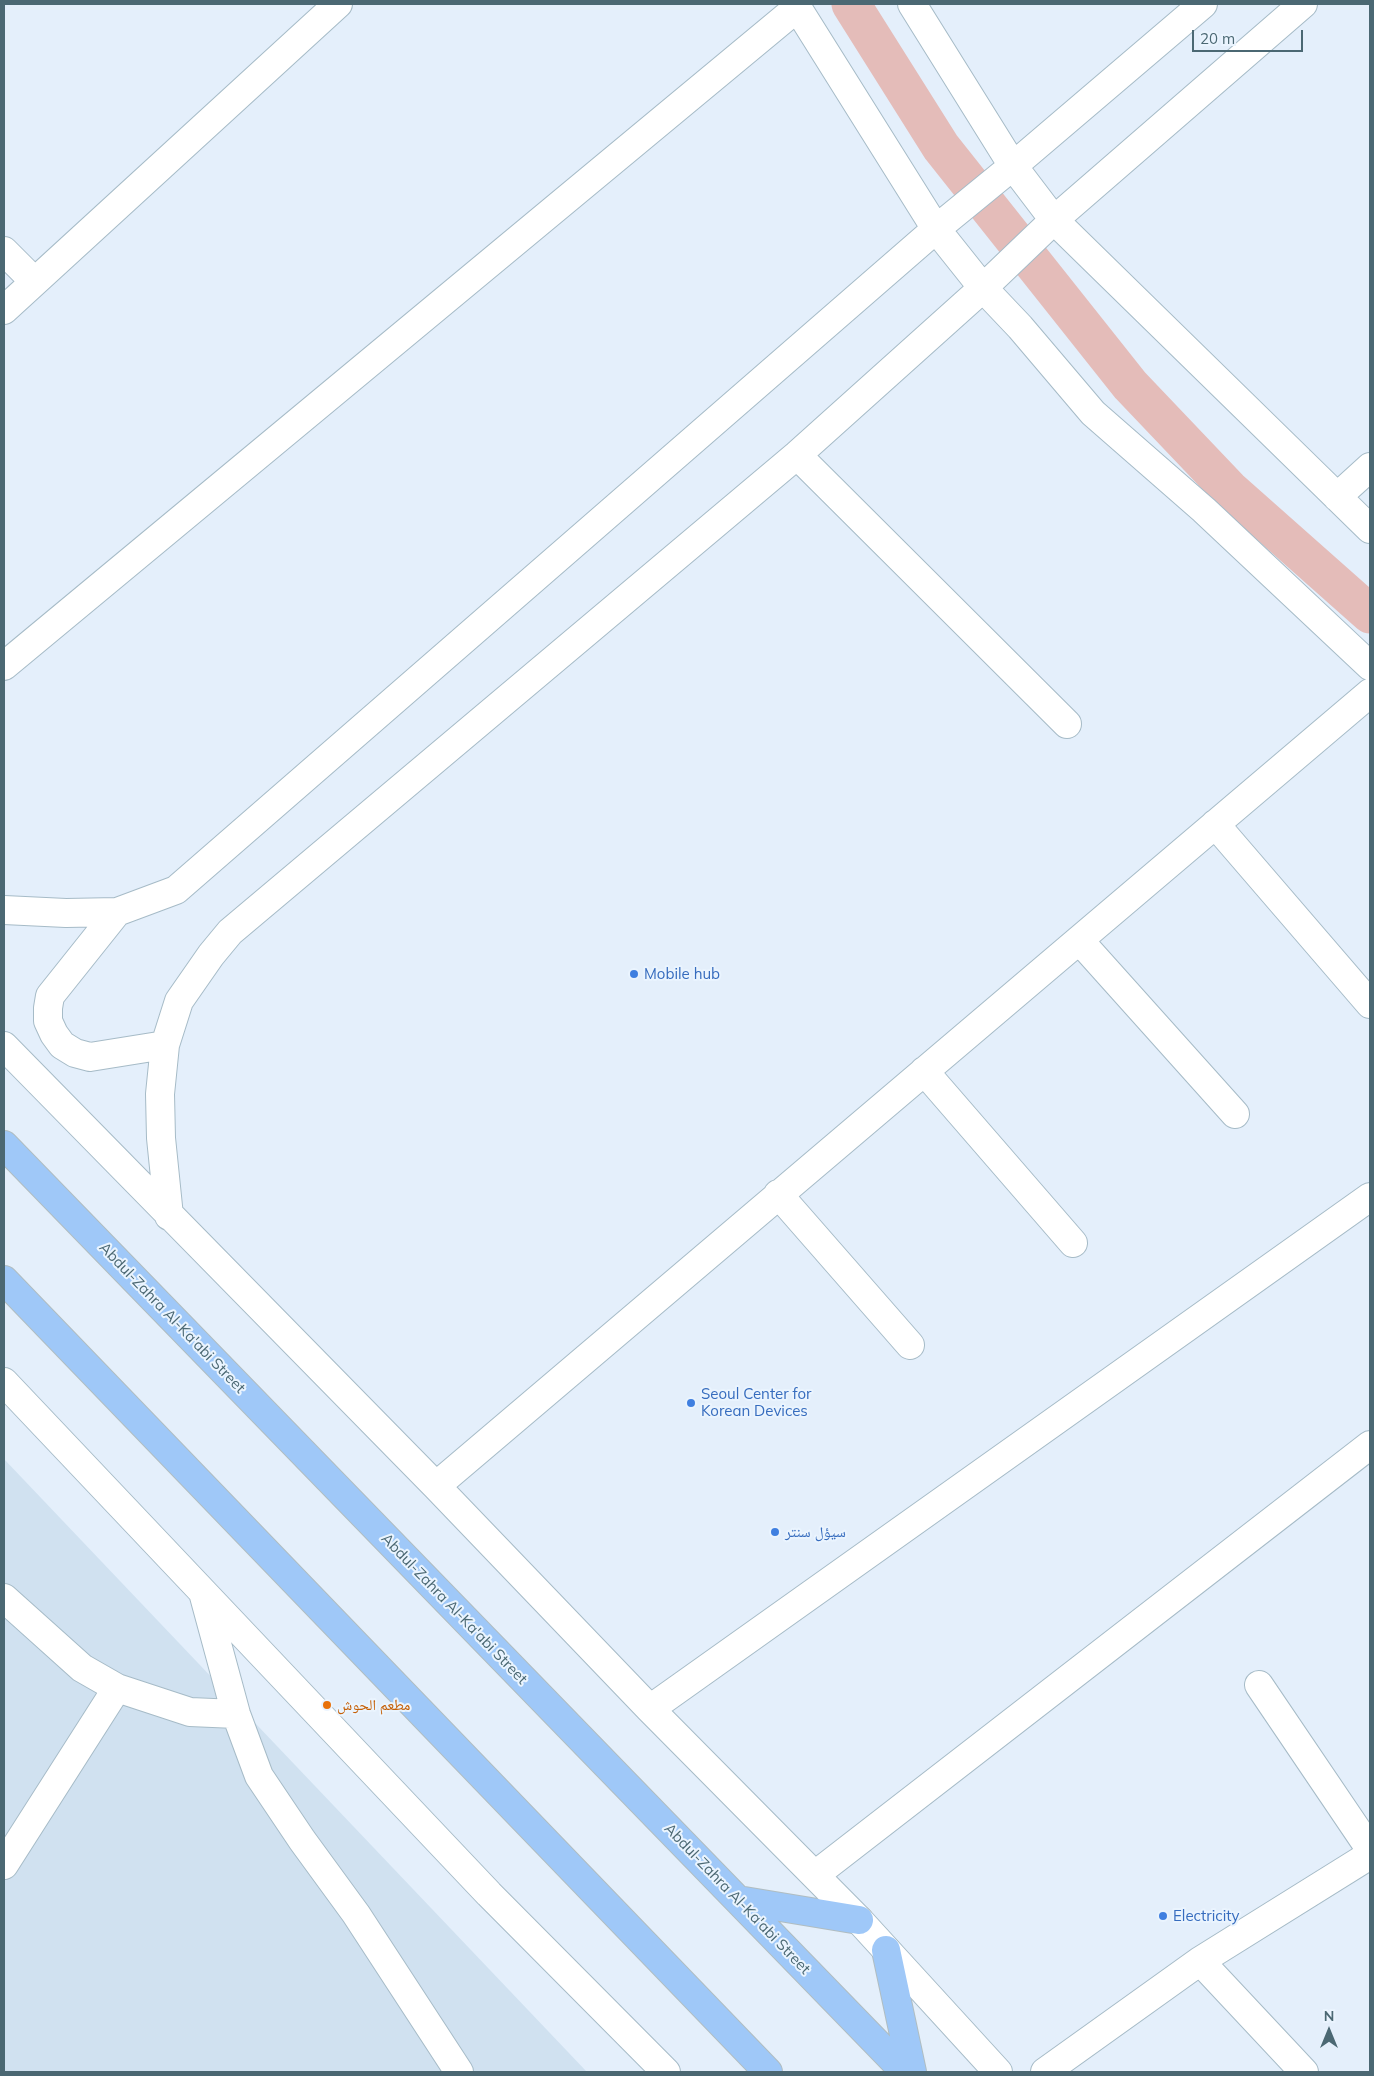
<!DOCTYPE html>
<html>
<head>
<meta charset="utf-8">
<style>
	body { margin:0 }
	#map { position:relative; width:1374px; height:2076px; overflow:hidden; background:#e4effb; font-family:Mulish,sans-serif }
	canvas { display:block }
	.frame { position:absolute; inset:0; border:5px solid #4b6873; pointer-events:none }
	.north { position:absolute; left:1304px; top:2006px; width:50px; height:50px; -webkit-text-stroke:4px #eaf4fe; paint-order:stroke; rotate:0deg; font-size:14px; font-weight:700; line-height:20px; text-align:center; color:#4b6873 }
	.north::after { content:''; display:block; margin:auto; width:18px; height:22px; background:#4b6873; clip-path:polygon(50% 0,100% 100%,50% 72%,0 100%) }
	.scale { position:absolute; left:1192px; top:30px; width:111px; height:22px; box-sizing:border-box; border:2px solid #4b6873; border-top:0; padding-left:6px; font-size:15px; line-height:18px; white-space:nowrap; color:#4b6873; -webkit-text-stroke:4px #eaf4fe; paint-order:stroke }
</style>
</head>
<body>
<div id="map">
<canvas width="1374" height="2076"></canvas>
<div class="frame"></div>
<div class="north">N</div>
<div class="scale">20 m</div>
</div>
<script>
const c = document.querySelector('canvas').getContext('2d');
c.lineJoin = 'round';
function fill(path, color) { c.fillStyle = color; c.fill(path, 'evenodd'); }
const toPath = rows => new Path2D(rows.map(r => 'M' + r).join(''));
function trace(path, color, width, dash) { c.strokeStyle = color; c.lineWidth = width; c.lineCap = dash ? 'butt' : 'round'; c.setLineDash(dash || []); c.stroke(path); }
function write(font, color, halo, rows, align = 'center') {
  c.font = font + ' Mulish,"Noto Naskh Arabic",sans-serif'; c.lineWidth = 4; c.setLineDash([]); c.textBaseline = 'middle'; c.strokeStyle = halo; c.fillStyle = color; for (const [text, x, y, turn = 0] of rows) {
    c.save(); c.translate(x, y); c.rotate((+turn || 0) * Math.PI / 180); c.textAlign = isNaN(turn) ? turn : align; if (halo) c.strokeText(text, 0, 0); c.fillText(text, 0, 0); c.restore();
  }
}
fill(toPath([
	[4,1459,587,2072,4,2072]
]), '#d0e1f0');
trace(toPath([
	[851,4,941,147,1130,385,1229,489,1370,614]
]), '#e4bcb9', 39);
const minor = toPath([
	[795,4,936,229,983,288,1020,327,1093,413,1204,510,1370,666],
	[912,4,1013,166,1054,220,1370,529],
	[4,251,34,281],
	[4,310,338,4],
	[797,455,1067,724],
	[1337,497,1370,467],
	[4,666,797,8],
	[1215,824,1370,1004],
	[4,910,66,913,117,912,176,890,936,229,1013,166,1203,4],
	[117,912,50,996,48,1008,48,1021,54,1034,62,1045,75,1053,90,1057,165,1045],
	[1079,940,1235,1114],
	[4,1046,436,1486,650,1709,859,1920,998,2072],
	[924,1071,1073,1243],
	[778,1194,910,1345],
	[169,1216,161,1138,160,1094,165,1045,179,1001,211,955,230,932,797,455,983,288,1054,220,1303,4],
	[4,1382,489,1894,666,2072],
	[436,1486,1370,693],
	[204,1596,236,1714,259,1776,302,1840,356,1914,459,2072],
	[4,1598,82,1668,117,1688,190,1712,236,1714],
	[1259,1685,1370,1849],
	[650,1709,1370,1197],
	[4,1865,117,1688],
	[815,1875,1370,1445],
	[1200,1961,1304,2072],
	[1045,2072,1200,1961,1370,1855]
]);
const major = toPath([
	[4,1145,905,2072],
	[4,1280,768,2072],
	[738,1900,859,1920],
	[886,1950,912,2072]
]);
trace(minor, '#a6bbc7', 30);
trace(major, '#b0bdc1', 30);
trace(minor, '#fff', 28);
trace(major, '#9fc8f8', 28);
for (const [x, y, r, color] of [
	[634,974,5,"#3f7fe0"],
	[691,1403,5,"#3f7fe0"],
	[775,1532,5,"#3f7fe0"],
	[327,1705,5,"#e8710a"],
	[1163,1916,5,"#3f7fe0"]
]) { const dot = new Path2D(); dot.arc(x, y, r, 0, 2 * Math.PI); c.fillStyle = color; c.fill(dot); trace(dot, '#eaf4fe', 2); }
write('15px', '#366cbe', '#eaf4fe', [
	["Mobile hub",644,974],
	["Seoul Center for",701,1394],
	["Korean Devices",701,1411],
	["سيؤل سنتر",785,1532],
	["Electricity",1173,1916]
], 'left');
write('15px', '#4b6873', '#eaf4fe', [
	["Abdul-Zahra Al-Ka'abi Street",172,1318,46],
	["Abdul-Zahra Al-Ka'abi Street",454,1609,46],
	["Abdul-Zahra Al-Ka'abi Street",737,1899,46]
]);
write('15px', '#c56008', '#eaf4fe', [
	["مطعم الحوش",337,1705]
], 'left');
</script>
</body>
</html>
